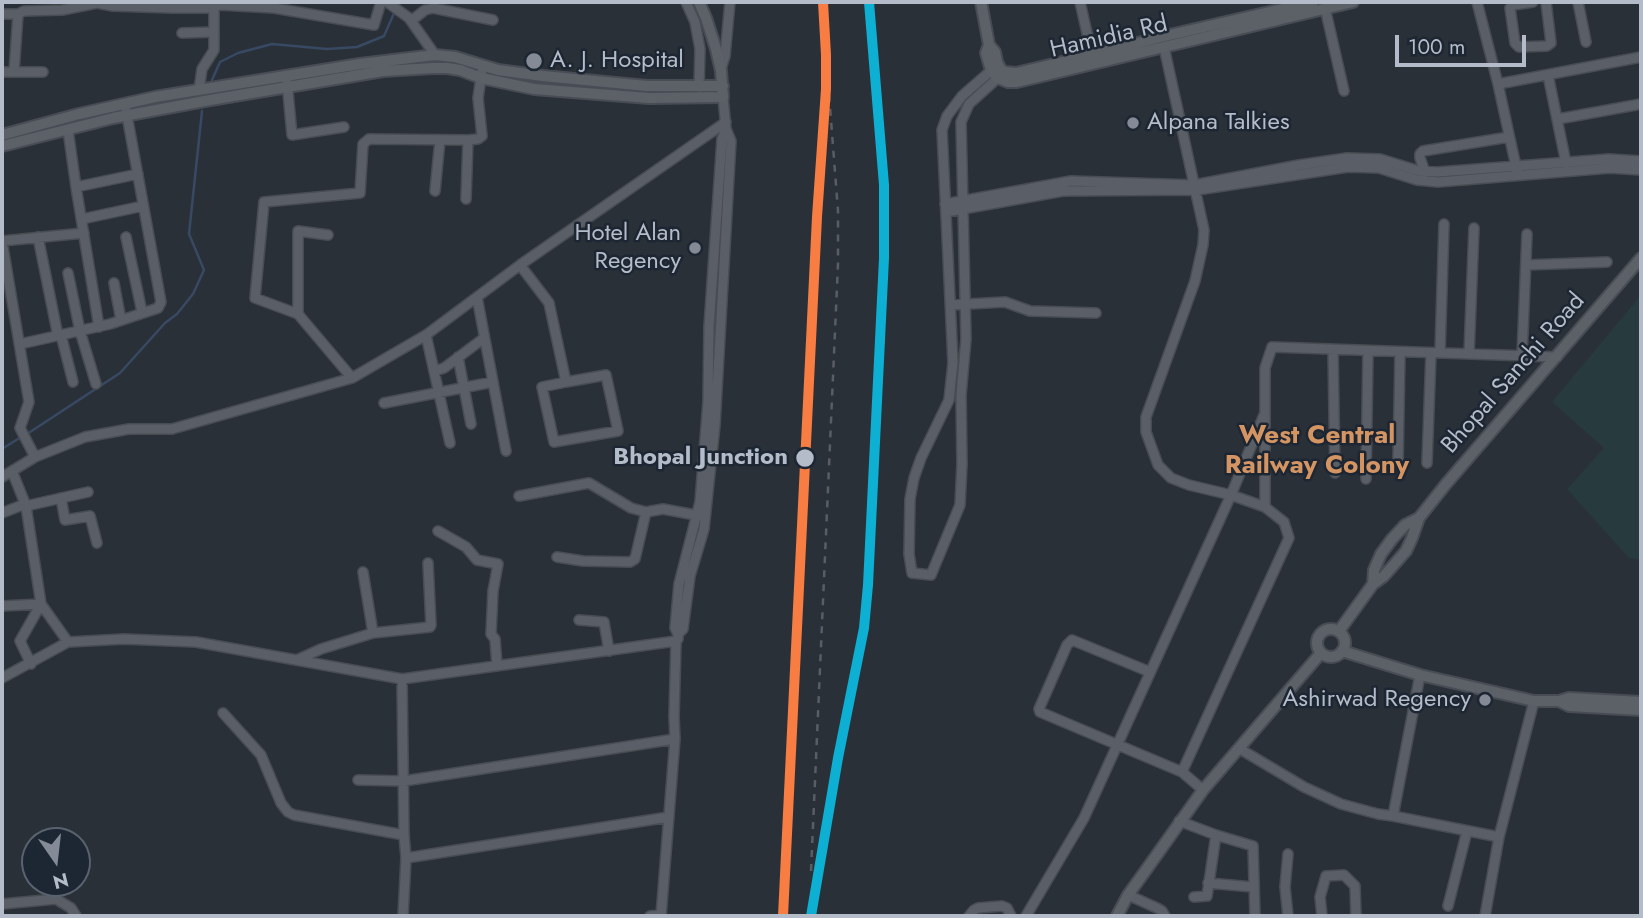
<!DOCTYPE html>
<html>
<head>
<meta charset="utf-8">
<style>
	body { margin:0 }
	#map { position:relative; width:1643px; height:918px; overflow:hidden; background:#2a3038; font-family:Jost,sans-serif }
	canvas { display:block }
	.frame { position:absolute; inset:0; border:4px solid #b4bcc9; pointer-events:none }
	.north { position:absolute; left:21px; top:827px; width:70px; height:70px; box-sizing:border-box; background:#1d2633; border:2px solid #59626f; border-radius:50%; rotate:166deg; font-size:19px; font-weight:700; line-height:28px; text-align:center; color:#b4bcc9 }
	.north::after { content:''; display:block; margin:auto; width:24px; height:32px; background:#848b96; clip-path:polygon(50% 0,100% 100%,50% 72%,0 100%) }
	.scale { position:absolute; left:1395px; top:35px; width:131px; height:32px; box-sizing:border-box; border:4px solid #b4bcc9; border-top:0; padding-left:9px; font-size:21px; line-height:24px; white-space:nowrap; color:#b4bcc9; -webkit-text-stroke:5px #1d2633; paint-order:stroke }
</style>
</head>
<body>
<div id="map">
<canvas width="1643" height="918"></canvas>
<div class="frame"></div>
<div class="north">N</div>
<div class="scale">100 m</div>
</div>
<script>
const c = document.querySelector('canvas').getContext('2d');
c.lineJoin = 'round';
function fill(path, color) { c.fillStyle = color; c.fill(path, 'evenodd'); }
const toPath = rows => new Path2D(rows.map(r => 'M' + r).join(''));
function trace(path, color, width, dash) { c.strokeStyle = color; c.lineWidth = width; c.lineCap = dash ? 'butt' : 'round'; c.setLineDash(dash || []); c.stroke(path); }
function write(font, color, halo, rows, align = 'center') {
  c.font = font + ' Jost,sans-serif'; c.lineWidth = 5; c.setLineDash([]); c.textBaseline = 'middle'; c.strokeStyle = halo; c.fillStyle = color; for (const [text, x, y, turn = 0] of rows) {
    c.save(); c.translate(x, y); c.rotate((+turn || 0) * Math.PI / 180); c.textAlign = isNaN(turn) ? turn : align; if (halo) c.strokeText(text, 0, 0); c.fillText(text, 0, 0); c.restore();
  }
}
fill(toPath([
	[1641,295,1641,560,1629,558,1567,489,1604,448,1552,402]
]), '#273a3e');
trace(toPath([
	[212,80,220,62,238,53,272,44,327,49,357,47,384,36,395,11],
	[27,434,120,373,165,323,177,314,193,294,204,270,189,234,202,111],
	[2,449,21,437]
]), '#384963', 2.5);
const minor = toPath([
	[387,2,409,18,435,55],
	[686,2,695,22,700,49,699,87],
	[1080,2,1092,55],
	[1477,2,1498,84,1517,171],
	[1533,2,1513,5,1510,8,1515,43,1519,47,1547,46,1551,43,1546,2],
	[1578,2,1586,42],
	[1325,8,1344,91],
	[2,14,18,14,24,11,62,10,97,3,113,6,172,8,211,8,220,5,274,8,374,25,381,2],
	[411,21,425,10,433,8,493,20],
	[182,33,214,32],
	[1164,47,1204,230,1203,245,1195,281,1146,417,1146,432,1158,465,1171,478,1189,485,1231,495,1265,507,1284,522,1289,538,1182,772],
	[994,68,962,96,947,116,942,130,953,363,949,400,921,458,914,478,910,499,909,554,912,573,931,575,960,505,962,464,961,395,966,339,961,122,969,104,1001,75],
	[721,69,725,56,730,2],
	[2,72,43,72],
	[14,72,18,14],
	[1548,75,1566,163],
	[287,82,292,135,344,127],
	[1498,84,1641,57],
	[199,90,202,69,214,50,214,3],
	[1558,119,1641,104],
	[68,130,76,187,99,327],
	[1425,172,1420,158,1420,154,1423,151,1509,137],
	[76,187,138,174],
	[435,191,440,140],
	[466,199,468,140],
	[945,204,1071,181,1194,185,1299,165,1347,158,1380,159,1419,171,1438,172,1609,159,1641,161],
	[946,212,1063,191,1197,190,1348,167,1379,168,1417,180,1438,182,1610,168,1641,170],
	[82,219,143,206],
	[38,237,58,336],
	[126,237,142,312],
	[2,241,29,402,20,428,35,457],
	[2,241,84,233],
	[520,265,549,303,566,382,542,387,554,442,618,431,606,375,566,382],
	[1526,265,1607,262],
	[68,273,80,331,96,384],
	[114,283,121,320],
	[477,297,506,451],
	[951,305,1005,302,1030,311,1096,313],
	[298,314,298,231,328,235],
	[61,335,73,382],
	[426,335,450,443],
	[20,344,110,324,158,308,161,302,126,110],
	[1333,350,1335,473],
	[1440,353,1444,224],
	[1469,354,1474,228],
	[1522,356,1527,234],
	[458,357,471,424],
	[434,371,444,368,484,338],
	[352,378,298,314,255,298,264,202,360,193,363,144,369,139,468,140,478,139,482,136,478,98,482,71],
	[384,403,493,382],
	[1427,463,1431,353],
	[1398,464,1400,352],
	[12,471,26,506,41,604,68,642],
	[2,477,35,457,85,437,129,429,172,429,352,378,426,335,520,265,726,122],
	[1366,479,1368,351],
	[519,496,589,483,631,508,646,512,663,509,701,516],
	[61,498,65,520,90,516,97,543],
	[26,506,88,492],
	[1265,507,1265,368,1272,347,1557,357],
	[2,513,25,504],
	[438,531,466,547,477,560,498,564,493,591,491,634,495,639,497,666],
	[557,557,583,561,630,562,635,559,646,512],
	[363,572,373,633],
	[2,606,41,604],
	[579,620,604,622,609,651],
	[678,634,675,628,679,584,700,502,708,402,709,327,722,139,726,129],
	[299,659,321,649,373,633,430,627,431,625,428,563],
	[31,664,20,641,41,604],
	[1150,672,1072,640,1067,645,1039,709,1040,712,1182,772,1203,790],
	[1420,675,1393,816,1499,837],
	[2,678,68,642,124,639,196,642,402,679,676,641,678,639,678,634,683,629,690,576,704,529,715,425,731,141,726,129,723,97],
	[402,679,404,835,406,858,403,916],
	[223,713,261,755,281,803,288,812,294,815,404,835],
	[1240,749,1304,787,1341,804,1378,814,1393,816],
	[358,780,404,781,675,739],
	[1179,821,1216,835,1253,846,1255,916],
	[406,858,669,817],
	[1208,883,1253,887],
	[1128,895,1157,908,1162,911,1165,916],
	[1194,897,1207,896,1216,835],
	[2,904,56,899,71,908,76,916],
	[1448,906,1467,831],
	[650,916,661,915],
	[661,916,675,739,674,717,676,641],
	[969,916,974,910,978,908,1002,906,1007,908,1011,916],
	[1026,916,1084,818,1231,495,1264,415],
	[1288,916,1285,887,1288,854],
	[1322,916,1320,897,1326,876,1344,875,1355,886,1356,916],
	[1485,916,1499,837,1534,701]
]);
const major = toPath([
	[981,2,989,45,986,53,991,70,998,78,1008,82,1017,82,1353,2],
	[989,45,995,52,997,62,1001,70,1005,72,1016,73,1092,55,1161,37,1313,2],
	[2,135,79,114,155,97,360,64,435,55,455,57,498,70,543,76,647,86,723,86],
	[2,146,113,118,210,100,383,71,433,68,447,68,460,70,481,78,534,89,649,98,723,97,721,71,716,49,706,18,699,2],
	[1373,584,1374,570,1381,554,1392,539,1405,525,1419,518],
	'1317 643a14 14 0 1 1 28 0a14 14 0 1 1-28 0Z',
	[1339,631,1373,584,1384,576,1406,551,1412,538,1419,518,1446,484,1641,258],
	[1342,651,1420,675,1534,701,1559,701,1569,698,1641,702],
	[1559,701,1569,706,1641,710],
	[1117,916,1128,895,1146,870,1203,790,1321,653]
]);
trace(minor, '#484c53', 12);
trace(major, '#484c55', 14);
trace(minor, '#5a5e66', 9);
trace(major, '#5c6168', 10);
trace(toPath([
	[811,871,838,264,838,211,826,55],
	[811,916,838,758,864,628,868,585,884,258,884,185,869,2]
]), '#595d64', 2.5, [7, 7]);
trace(toPath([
	[811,916,838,758,864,628,868,585,884,258,884,185,869,2]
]), '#0dafd3', 10);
trace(toPath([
	[783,916,817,217,826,89,826,55,823,2]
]), '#f77d43', 10);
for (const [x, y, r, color] of [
	[534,61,9,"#848b96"],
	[1133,123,7,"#848b96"],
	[695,248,7,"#848b96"],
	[805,458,10,"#b4bcc9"],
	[1485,700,7,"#848b96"]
]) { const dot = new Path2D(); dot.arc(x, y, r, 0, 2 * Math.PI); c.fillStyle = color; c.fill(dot); trace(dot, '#1d2633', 2.5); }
write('24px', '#b4bcc9', '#1d2633', [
	["Hamidia Rd",1109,38,-13],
	["Bhopal Sanchi Road",1514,374,-49]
]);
write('24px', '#b4bcc9', '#1d2633', [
	["A. J. Hospital",550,61],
	["Alpana Talkies",1147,123],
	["Hotel Alan",681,234,"right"],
	["Regency",681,262,"right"],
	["Ashirwad Regency",1471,700,"right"]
], 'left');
write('bold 24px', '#b4bcc9', '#1d2633', [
	["Bhopal Junction",788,458]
], 'right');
write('bold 26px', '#d59563', '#1d2633', [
	["West Central",1317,437],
	["Railway Colony",1317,467]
]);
</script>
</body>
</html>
